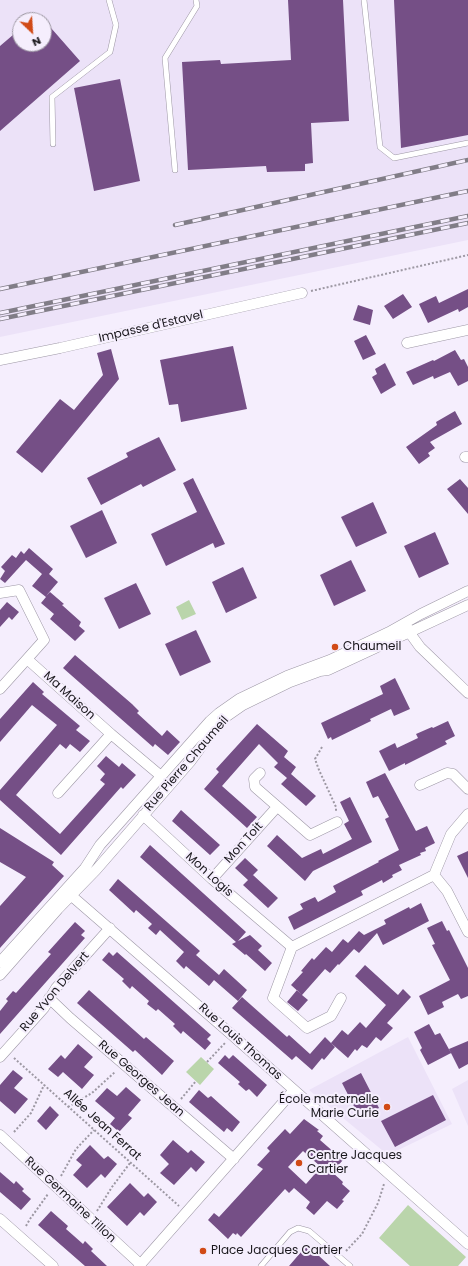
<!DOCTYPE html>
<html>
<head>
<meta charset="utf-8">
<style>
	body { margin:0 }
	#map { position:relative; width:468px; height:1266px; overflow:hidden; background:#f5eefd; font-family:Poppins,sans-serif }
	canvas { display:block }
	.north { position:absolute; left:12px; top:12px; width:40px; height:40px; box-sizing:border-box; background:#f5eefd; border:1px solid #9d98a3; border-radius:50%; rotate:155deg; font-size:11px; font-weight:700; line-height:16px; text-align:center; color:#19171c }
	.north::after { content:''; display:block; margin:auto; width:14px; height:18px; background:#d14a16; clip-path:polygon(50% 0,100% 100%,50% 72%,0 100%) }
</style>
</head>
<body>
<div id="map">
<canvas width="468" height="1266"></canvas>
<div class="north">N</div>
</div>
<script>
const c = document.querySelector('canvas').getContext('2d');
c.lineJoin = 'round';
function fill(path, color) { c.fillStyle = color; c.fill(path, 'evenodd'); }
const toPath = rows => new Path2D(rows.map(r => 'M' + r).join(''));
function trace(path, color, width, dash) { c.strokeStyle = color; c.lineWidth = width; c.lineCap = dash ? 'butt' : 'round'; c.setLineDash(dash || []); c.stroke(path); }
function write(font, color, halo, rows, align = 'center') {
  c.font = font + ' Poppins,sans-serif'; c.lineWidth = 4; c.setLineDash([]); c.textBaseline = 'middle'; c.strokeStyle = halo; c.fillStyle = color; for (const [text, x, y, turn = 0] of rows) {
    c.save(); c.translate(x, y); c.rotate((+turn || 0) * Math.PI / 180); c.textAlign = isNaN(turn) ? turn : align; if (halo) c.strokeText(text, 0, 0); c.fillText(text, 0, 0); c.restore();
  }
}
fill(toPath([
	[0,0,468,0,468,240,0,337],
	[20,20,44,20,44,44,20,44],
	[408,1037,452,1124,388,1155,309,1090],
	[468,1080,468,1126,452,1089]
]), '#ece2f8');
fill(toPath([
	[189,600,196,614,182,620,176,607],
	[201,1057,214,1069,200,1085,186,1072],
	[408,1205,466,1257,458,1266,410,1266,379,1238]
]), '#bad5ab');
fill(toPath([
	[288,0,343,0,349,121,311,123,313,163,305,164,305,171,267,172,266,166,188,170,182,62,220,60,221,64,291,60],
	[394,0,468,0,468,135,401,148],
	[44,20,80,61,0,131,0,46,20,29,20,44,44,44],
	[120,79,140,181,94,191,74,88],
	[468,289,468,307,459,312,458,309,428,323,419,304,436,296,439,303],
	[403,294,412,307,393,319,384,306],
	[358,305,373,310,370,325,353,320],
	[366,335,376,354,363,360,354,341],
	[233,346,247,409,181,422,178,404,169,405,160,360],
	[111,349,119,379,42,473,16,452,60,399,74,410,103,375,97,353],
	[455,350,461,360,464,359,468,367,468,381,458,386,450,372,434,379,433,376,413,385,406,372,433,360,434,361],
	[385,363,396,385,381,394,372,377,377,374,375,369],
	[455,411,462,424,430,442,435,448,428,453,430,456,419,464,406,447,437,425,436,422],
	[159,437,176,470,143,487,141,484,101,505,87,478,128,457,126,453],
	[193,478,225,544,215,548,213,543,166,566,151,534,197,512,183,483],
	[460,479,468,488,468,514,447,489],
	[373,502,387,533,356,547,341,517],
	[102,510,117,543,86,558,70,526],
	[435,532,449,564,419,578,404,546],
	[29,548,53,569,49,574,58,582,46,596,50,592,64,604,62,605,81,622,79,626,85,631,75,641,50,619,54,614,41,603,46,597,32,586,42,574,26,560,5,583,0,579,5,571,1,567,12,555,16,558,21,551,24,554],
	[351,560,366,591,334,606,320,575],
	[243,567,257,598,226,613,212,582],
	[136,583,151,614,119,629,104,598],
	[7,602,19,612,12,620,9,617,0,627,0,610],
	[196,630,211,662,180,676,165,644],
	[75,655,132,704,139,711,137,713,162,736,167,730,180,742,168,755,155,744,153,747,63,668],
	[395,678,410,709,394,716,391,709,370,719,371,721,332,740,331,737,328,739,321,723,383,694,380,686],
	[33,682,44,692,42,694,80,726,76,730,90,741,80,752,70,744,66,749,60,744,16,795,60,834,105,784,100,780,105,774,97,766,106,756,119,767,122,763,136,775,123,789,121,787,61,855,0,800,0,790,57,725,32,705,0,742,0,719],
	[448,721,455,736,445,741,447,744,405,765,405,763,389,771,379,751,395,743,397,748,418,738,416,734,432,727,433,728],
	[257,724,288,751,284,757,296,767,291,774,316,796,306,806,281,784,287,778,274,767,278,763,259,744,222,786,257,817,247,828,204,789,219,772,216,769],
	[385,773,416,831,427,826,435,843,425,848,426,851,420,853,421,855,399,865,402,870,392,875,393,877,383,883,382,880,361,891,363,895,294,930,288,917,303,909,300,904,315,897,318,902,336,892,333,886,379,862,378,861,399,850,385,819,389,817,378,796,373,798,366,782],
	[350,797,372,842,313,871,305,881,267,846,277,835,302,858,321,849,323,854,352,839,344,824,349,821,340,802],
	[181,810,220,845,210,855,172,821],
	[0,828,54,862,52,865,64,876,0,948,0,906,26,877,0,862],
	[150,845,246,932,238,941,250,935,262,946,258,950,272,963,265,971,246,954,245,955,232,944,236,942,140,857],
	[468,851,468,878,457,856],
	[245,858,258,870,248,880,235,868],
	[253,875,278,898,268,908,243,885],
	[118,879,200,951,196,955,219,975,224,969,247,990,238,1001,214,980,209,986,186,966,184,969,176,961,184,952,160,930,156,935,148,928,152,924,136,910,134,913,109,890],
	[421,903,429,921,383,945,377,933,359,953,354,949,339,965,338,964,330,973,325,969,302,995,308,1000,298,1011,287,1002,297,990,301,994,291,985,303,972,301,971,312,958,314,960,326,947,332,952,343,939,348,943,359,931,364,935,386,924,384,920,409,907,410,909],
	[442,921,447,931,449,930,468,968,468,996,461,999,458,994,442,1002,444,1007,428,1015,419,996,450,980,432,945,435,944,427,928],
	[75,922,85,931,81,935,85,938,0,1034,0,1011,8,1001,6,999,13,991,16,993,33,974,51,954,48,952],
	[109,952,113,956,117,952,211,1035,207,1039,211,1043,205,1050,183,1031,181,1034,173,1026,175,1024,158,1009,156,1011,147,1004,149,1001,132,986,130,989,122,981,124,979,102,960],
	[365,965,398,995,403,989,411,997,387,1023,393,1028,381,1041,376,1037,367,1048,362,1045,357,1051,355,1049,348,1058,331,1043,342,1030,348,1035,360,1022,366,1028,386,1005,355,976],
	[89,990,144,1039,146,1037,174,1061,162,1075,135,1050,133,1052,77,1003],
	[242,997,287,1037,289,1035,310,1054,325,1037,335,1047,324,1060,322,1058,312,1070,296,1056,292,1060,232,1008],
	[429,1024,435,1035,440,1033,451,1053,428,1065,420,1050,422,1048,414,1032],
	[468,1041,468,1064,459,1069,449,1049],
	[78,1044,93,1057,84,1067,94,1075,82,1089,63,1072,58,1077,48,1069,61,1055,65,1059],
	[225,1055,229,1059,233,1055,267,1085,257,1097,249,1089,246,1091,238,1084,240,1082,218,1063],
	[13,1070,23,1078,14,1088,28,1099,15,1114,0,1101,0,1085],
	[361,1073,379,1108,360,1118,342,1083],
	[126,1087,141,1100,128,1115,132,1118,119,1132,110,1124,115,1118,95,1101,107,1088,117,1096],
	[199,1090,208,1098,211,1096,240,1122,232,1132,227,1128,224,1132,189,1102],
	[433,1095,446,1120,395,1147,381,1121],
	[50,1106,59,1115,46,1130,37,1121],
	[304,1119,319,1130,317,1131,323,1136,320,1140,343,1160,332,1172,343,1182,342,1184,350,1191,342,1200,344,1201,337,1209,327,1201,314,1215,306,1208,310,1202,294,1188,289,1193,285,1189,241,1237,237,1233,236,1235,233,1233,228,1239,208,1220,214,1213,219,1217,263,1169,257,1165,270,1151,267,1148,285,1129,290,1134],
	[303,1151,321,1167,306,1184,288,1167],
	[173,1140,188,1153,191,1150,205,1162,196,1172,191,1167,174,1185,160,1173,169,1164,160,1155],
	[90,1145,104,1159,108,1156,117,1164,105,1178,101,1174,87,1188,73,1175,82,1165,76,1160],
	[0,1172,14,1184,16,1181,24,1189,22,1191,31,1199,21,1210,0,1192],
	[130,1183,144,1197,148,1193,157,1202,144,1216,140,1212,127,1226,107,1207],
	[51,1211,68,1226,66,1229,74,1236,83,1244,85,1241,93,1249,91,1251,107,1266,85,1266,38,1225],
	[307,1245,330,1266,289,1266]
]), '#754f86');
const service = toPath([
	[364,0,380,147,394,158,468,143],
	[53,144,52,97,110,52,116,25,109,0],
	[175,170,165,58,197,6,196,0],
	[261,1266,290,1232,298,1228,309,1231,350,1266]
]);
const minor = toPath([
	[407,343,468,330],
	[0,360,60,348,302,293],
	[465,457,468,457],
	[0,593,19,590,44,640,27,659],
	[407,627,412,636,420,647,468,693],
	[0,689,27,659,111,734,161,776],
	[260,773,254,779,255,787,310,835,337,822],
	[420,785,447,773,453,774,468,789],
	[58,793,111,734],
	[143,815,212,879,292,947],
	[434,875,451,834,468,814],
	[212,879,277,807],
	[66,891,232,1035,468,1244],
	[0,962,85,868,100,845,210,721,219,713,239,699,287,676,330,660,389,632,421,614,468,591],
	[0,975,58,909,96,870,190,762,220,721,243,705,290,682,320,671,328,670,468,605],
	[49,998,70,1018,234,1159],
	[341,998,331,1016,307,1028,273,998,292,947,434,875,447,891,468,932],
	[0,1057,44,1008,56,988,110,928],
	[0,1135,140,1264],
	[0,1219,53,1266],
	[139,1266,294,1090]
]);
trace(service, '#9d97a5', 6);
trace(minor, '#9d97a5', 11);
trace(toPath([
	[311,291,468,255],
	[322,747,315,759,319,770,336,807,336,812],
	[14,1058,179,1206],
	[207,1062,225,1043],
	[181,1099,196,1081],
	[68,1107,92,1093,115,1072],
	[14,1132,31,1113,44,1085],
	[61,1176,76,1149,94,1130],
	[97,1211,112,1187,130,1163],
	[26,1226,30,1219,48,1194],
	[346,1251,362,1234,378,1203,384,1184]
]), '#9d98a3', 2, [2, 2]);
trace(service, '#fff', 5);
trace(minor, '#fff', 10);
const rail = toPath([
	[175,225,468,160],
	[0,289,468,191],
	[0,313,468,216],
	[0,319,468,223]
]);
trace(rail, '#817d87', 4.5);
trace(rail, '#f5eefd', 3, [9]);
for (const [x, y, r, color] of [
	[335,647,4,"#d14a16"],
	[387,1107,4,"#d14a16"],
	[299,1163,4,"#d14a16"],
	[203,1251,4,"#d14a16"]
]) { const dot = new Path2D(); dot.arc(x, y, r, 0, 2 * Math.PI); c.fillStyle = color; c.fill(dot); trace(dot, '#f5eefd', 1.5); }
write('12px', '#19171c', '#f5eefd', [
	["Impasse d'Estavel",151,327,-13],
	["Ma Maison",69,696,42],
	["Rue Pierre Chaumeil",187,764,-49],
	["Mon Toit",244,843,-48],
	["Mon Logis",209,875,42],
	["Rue Yvon Delvert",55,992,-50],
	["Rue Louis Thomas",240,1042,42],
	["Rue Georges Jean",141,1079,41],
	["Allée Jean Ferrat",102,1125,42],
	["Rue Germaine Tillon",70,1200,43]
]);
write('12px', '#19171c', '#f5eefd', [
	["Chaumeil",343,647],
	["École maternelle",379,1100,"right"],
	["Marie Curie",379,1114,"right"],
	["Centre Jacques",307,1156],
	["Cartier",307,1170],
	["Place Jacques Cartier",211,1251]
], 'left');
</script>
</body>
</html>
